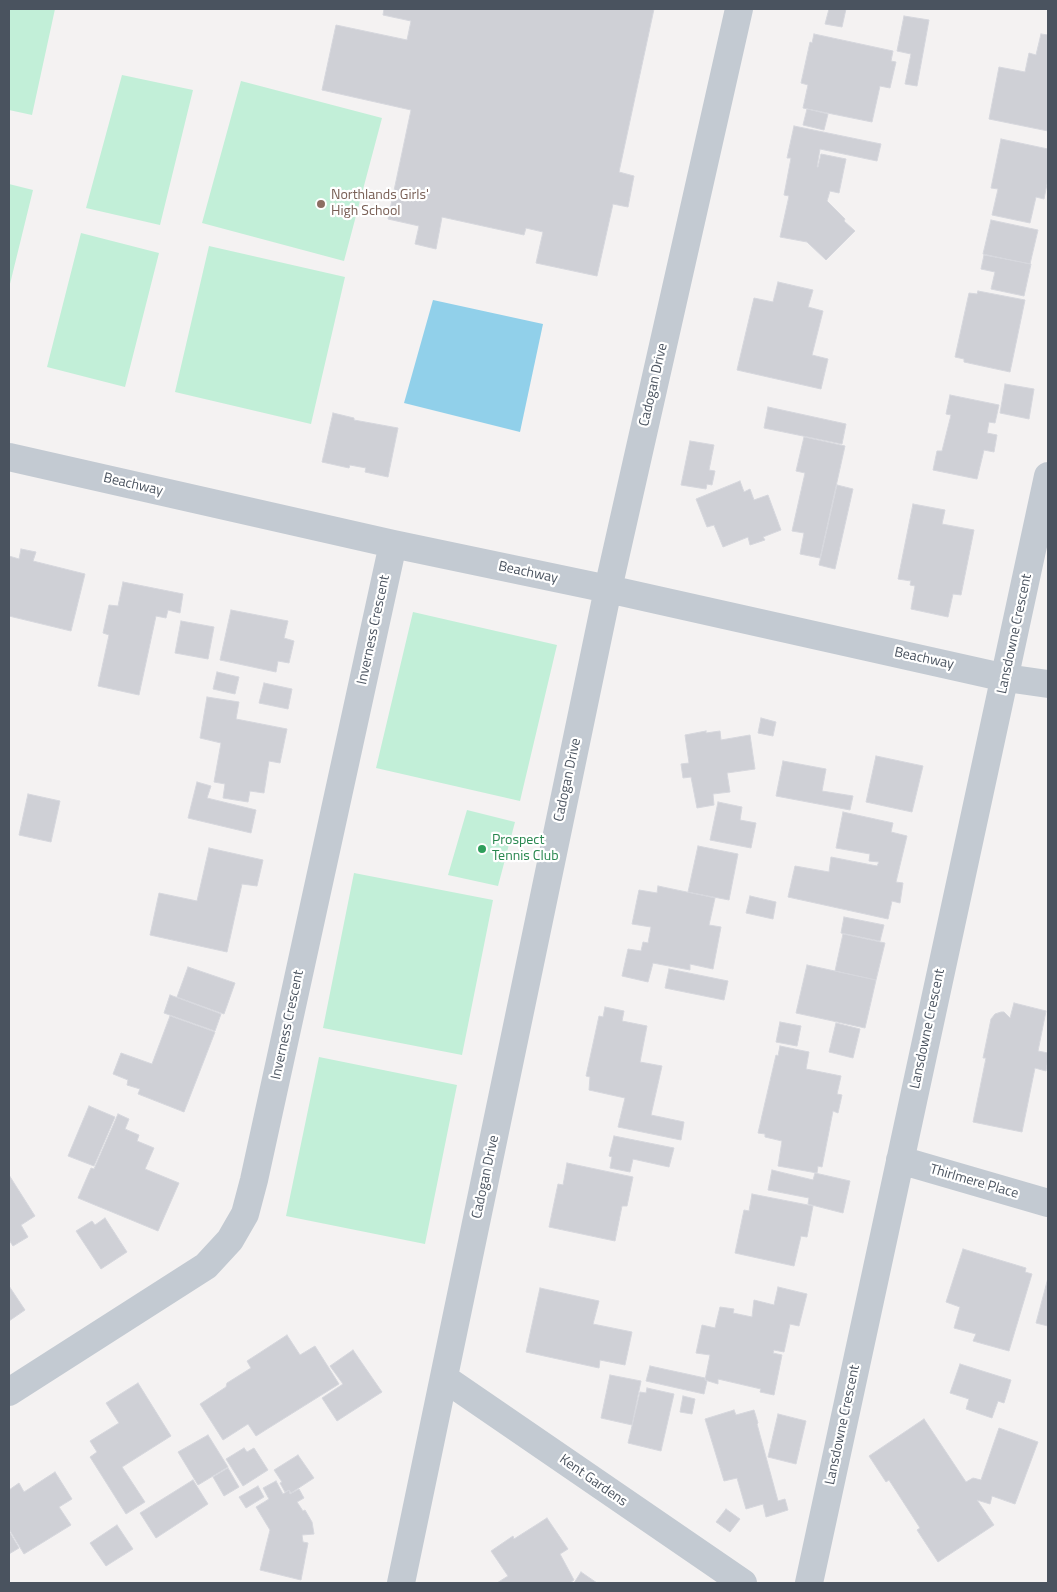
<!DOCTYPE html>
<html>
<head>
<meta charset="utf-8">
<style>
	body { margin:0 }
	#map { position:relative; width:1057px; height:1592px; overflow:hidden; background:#f4f2f2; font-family:"Titillium Web",sans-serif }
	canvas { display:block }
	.frame { position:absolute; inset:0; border:10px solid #4a535f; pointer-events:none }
</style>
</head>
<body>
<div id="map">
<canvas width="1057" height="1592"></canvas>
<div class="frame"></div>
</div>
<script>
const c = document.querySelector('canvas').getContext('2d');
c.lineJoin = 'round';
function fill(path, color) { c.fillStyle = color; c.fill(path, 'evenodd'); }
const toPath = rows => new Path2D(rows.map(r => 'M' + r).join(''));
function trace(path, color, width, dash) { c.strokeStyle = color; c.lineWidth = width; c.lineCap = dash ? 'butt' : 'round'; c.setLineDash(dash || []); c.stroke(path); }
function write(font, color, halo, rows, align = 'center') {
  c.font = font + ' "Titillium Web",sans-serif'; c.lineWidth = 4.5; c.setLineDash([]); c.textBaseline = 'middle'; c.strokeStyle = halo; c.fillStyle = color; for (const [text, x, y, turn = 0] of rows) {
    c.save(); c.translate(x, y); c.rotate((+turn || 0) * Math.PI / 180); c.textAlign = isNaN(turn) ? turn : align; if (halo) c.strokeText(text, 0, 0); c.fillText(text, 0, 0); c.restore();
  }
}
fill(toPath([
	[9,9,55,9,32,115,9,110],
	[122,75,193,90,160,225,86,208],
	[241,81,382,118,344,261,202,223],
	[9,184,33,190,9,288],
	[81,233,159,253,125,387,47,367],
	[209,246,345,277,311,424,175,392],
	[413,612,557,645,520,801,376,768],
	[467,810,515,822,498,886,448,875],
	[354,873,493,900,462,1055,323,1028],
	[319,1057,457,1085,425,1244,286,1216]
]), '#c2efd8');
fill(toPath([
	[433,300,543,324,520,432,404,403]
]), '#91d0ea');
const building = toPath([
	[384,9,654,9,619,172,634,176,628,207,613,204,597,276,536,263,543,232,526,228,524,235,442,217,436,249,415,244,419,226,388,219,411,110,322,90,336,25,407,40,411,21,383,15,384,9],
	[829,9,846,9,842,27,825,24,829,9],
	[904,16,929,20,917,86,905,84,911,54,897,51,904,16],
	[814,34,893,51,891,61,896,62,890,88,880,86,872,122,803,108,808,85,801,83,810,42,812,43,814,34],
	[1041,34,1048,35,1048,131,989,119,999,67,1025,72,1029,53,1036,55,1041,34],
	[807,109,828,114,824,130,803,125,807,109],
	[794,126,881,144,877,161,820,149,817,167,818,167,821,154,846,159,839,193,830,191,827,201,845,219,844,221,855,231,826,260,807,242,780,237,789,196,784,195,791,158,787,158,794,126],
	[1001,139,1048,149,1048,179,1044,199,1036,197,1030,223,992,215,998,189,991,188,1001,139],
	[991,220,1038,230,1030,264,983,254,991,220],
	[984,255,1031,264,1024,296,991,289,995,272,981,269,984,255],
	[778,282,813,290,808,307,823,311,812,355,828,359,821,389,737,370,754,298,773,302,778,282],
	[978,291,1025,300,1010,372,964,362,964,359,955,357,969,293,977,294,978,291],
	[1005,384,1034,389,1029,419,1000,413,1005,384],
	[950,395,999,405,995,423,989,422,987,433,997,435,994,452,984,450,977,479,933,470,937,451,942,451,951,415,946,414,950,395],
	[768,407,846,424,842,444,764,428,768,407],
	[333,413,354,418,354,420,398,428,388,477,365,472,366,468,350,465,349,468,322,462,333,413],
	[804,437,845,446,820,558,800,554,804,533,792,531,805,473,796,471,804,437],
	[690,441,714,445,709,470,715,471,712,485,707,484,706,489,681,485,690,441],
	[740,481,744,492,750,489,754,500,768,495,781,530,763,537,765,540,750,545,748,537,723,547,714,525,707,527,696,499,740,481],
	[837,485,853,489,835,569,819,565,837,485],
	[913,504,945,510,942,524,974,530,961,595,953,594,948,617,911,609,915,586,910,585,911,581,898,579,913,504],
	[21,549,36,552,33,561,85,574,71,631,9,616,9,556,19,559,21,549],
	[123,582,183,594,180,613,168,610,166,618,156,616,139,695,98,686,109,635,103,633,109,605,118,606,123,582],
	[231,610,288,621,284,638,294,641,289,663,278,661,276,672,220,660,231,610],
	[181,621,214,627,208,659,175,653,181,621],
	[217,672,239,677,235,694,213,689,217,672],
	[264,683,292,689,288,709,259,703,264,683],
	[207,697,239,702,236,719,287,729,280,763,269,761,264,793,250,791,248,802,223,798,225,784,214,782,221,743,200,738,207,697],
	[761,718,776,722,773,736,758,733,761,718],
	[706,731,706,733,720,731,721,740,750,735,755,769,727,773,730,792,713,794,714,805,697,808,691,777,683,778,681,764,689,763,685,735,706,731],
	[876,756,923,766,912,812,866,802,876,756],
	[783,761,826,769,822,791,853,796,850,810,776,796,783,761],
	[197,782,211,786,207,798,256,810,251,833,188,818,197,782],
	[28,794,60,801,51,842,19,835,28,794],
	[718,802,742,807,740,820,756,823,751,848,710,840,718,802],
	[843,812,893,823,891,832,907,836,896,882,903,883,900,903,892,901,888,919,788,897,795,866,829,872,831,857,877,866,879,862,869,861,870,854,836,848,843,812],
	[698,846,738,854,729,900,688,892,698,846],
	[209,848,263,860,257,886,242,884,227,952,150,935,159,893,197,901,209,848],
	[658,886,715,898,709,925,721,927,713,969,690,964,690,970,653,963,648,982,622,976,628,949,641,951,643,942,648,943,651,927,632,924,639,890,657,893,658,886],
	[750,896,776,902,773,919,746,913,750,896],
	[844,917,884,925,880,941,841,933,844,917],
	[843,934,885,943,876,980,835,971,843,934],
	[807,965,876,980,865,1028,796,1013,807,965],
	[188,967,235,983,224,1014,177,997,188,967],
	[669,969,728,981,724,1000,665,988,669,969],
	[170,995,221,1014,215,1031,164,1013,170,995],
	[1014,1003,1046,1011,1038,1051,1048,1053,1048,1058,1046,1071,1035,1068,1022,1132,973,1122,986,1058,983,1058,991,1019,995,1014,1001,1012,1004,1012,1010,1018,1014,1003],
	[605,1007,624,1011,622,1021,647,1026,640,1062,662,1066,651,1115,684,1122,681,1140,618,1127,625,1098,589,1090,590,1077,586,1076,599,1016,603,1017,605,1007],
	[170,1016,215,1032,184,1112,138,1094,140,1089,127,1085,128,1080,113,1074,121,1053,152,1064,170,1016],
	[780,1022,801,1026,797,1046,776,1042,780,1022],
	[836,1023,860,1029,853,1058,829,1052,836,1023],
	[780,1046,809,1052,806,1069,841,1076,837,1094,842,1095,838,1113,833,1111,822,1167,818,1166,817,1173,778,1166,782,1141,765,1137,765,1134,758,1133,776,1055,778,1056,780,1046],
	[89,1106,115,1117,94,1166,68,1156,89,1106],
	[118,1114,129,1119,125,1129,139,1135,137,1141,154,1148,145,1169,179,1183,158,1231,78,1198,91,1168,94,1169,118,1114],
	[614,1136,674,1148,669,1167,633,1159,630,1172,610,1168,612,1157,609,1156,614,1136],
	[567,1163,633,1177,627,1206,622,1206,615,1241,549,1227,558,1184,563,1185,567,1163],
	[772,1170,813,1180,815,1173,850,1181,843,1213,808,1204,809,1198,768,1190,772,1170],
	[9,1175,35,1216,21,1225,28,1237,13,1246,9,1240,9,1175],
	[752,1194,813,1206,807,1237,801,1236,794,1266,735,1253,744,1210,749,1211,752,1194],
	[105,1218,127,1252,101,1269,76,1231,92,1221,95,1225,105,1218],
	[963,1249,1026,1268,1025,1272,1032,1274,1009,1351,973,1341,976,1334,954,1328,960,1307,946,1302,963,1249],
	[1048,1278,1048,1326,1036,1323,1048,1278],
	[9,1286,25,1310,9,1321,9,1286],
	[778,1287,807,1294,799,1326,790,1324,784,1352,774,1350,773,1353,782,1355,774,1395,760,1392,761,1389,718,1379,718,1384,705,1380,710,1355,696,1353,702,1325,715,1328,720,1307,734,1309,733,1313,752,1317,754,1300,774,1305,778,1287],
	[540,1288,599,1301,593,1324,632,1332,625,1365,600,1360,599,1368,526,1352,540,1288],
	[287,1335,300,1355,315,1346,339,1384,256,1436,248,1424,223,1440,200,1404,226,1387,227,1383,251,1368,247,1361,287,1335],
	[353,1350,382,1392,337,1421,322,1398,343,1384,330,1366,353,1350],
	[960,1364,1011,1380,1004,1403,998,1401,992,1418,966,1409,969,1399,950,1393,960,1364],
	[650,1366,705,1378,705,1380,707,1381,704,1394,646,1381,650,1366],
	[610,1375,641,1381,632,1425,601,1418,610,1375],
	[138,1383,171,1436,122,1467,145,1502,126,1514,90,1457,97,1452,90,1441,119,1423,106,1403,138,1383],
	[647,1388,674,1394,661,1451,628,1443,640,1392,646,1393,647,1388],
	[683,1396,695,1399,692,1414,680,1412,683,1396],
	[734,1410,736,1415,754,1410,758,1423,757,1424,778,1501,785,1499,788,1510,766,1517,763,1504,746,1509,737,1478,724,1481,705,1419,734,1410],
	[778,1414,806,1421,796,1464,768,1457,778,1414],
	[924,1419,966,1482,973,1478,981,1480,999,1428,1038,1442,1015,1504,992,1496,990,1504,977,1500,994,1525,938,1562,917,1530,920,1528,889,1480,886,1482,869,1456,924,1419],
	[208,1435,228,1467,198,1485,178,1452,208,1435],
	[244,1448,247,1452,254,1448,268,1470,243,1486,226,1459,244,1448],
	[298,1455,314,1478,291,1493,289,1490,285,1492,280,1483,282,1482,274,1470,298,1455],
	[228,1468,239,1487,224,1496,213,1477,228,1468],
	[55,1472,72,1499,59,1507,71,1525,24,1554,9,1529,9,1490,19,1483,24,1492,55,1472],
	[193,1480,208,1504,156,1538,140,1513,193,1480],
	[276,1481,283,1494,289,1490,290,1494,299,1489,304,1498,297,1502,303,1511,305,1510,312,1522,314,1534,302,1535,303,1542,308,1543,301,1580,260,1570,270,1530,256,1507,269,1499,263,1488,276,1481],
	[258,1486,264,1497,246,1508,239,1497,258,1486],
	[726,1509,740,1519,730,1532,716,1522,726,1509],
	[547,1518,568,1549,560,1554,574,1580,570,1583,497,1583,508,1576,491,1551,513,1536,514,1539,547,1518],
	[117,1525,133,1549,106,1566,90,1543,117,1525],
	[9,1531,19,1548,9,1554,9,1531],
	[581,1572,597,1583,574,1583,581,1572]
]);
fill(building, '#cfd0d6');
trace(building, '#d6d7dd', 1);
trace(toPath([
	[9,457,393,544,608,589,1006,678,1048,684],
	[900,1160,1048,1203],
	[444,1378,743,1583],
	[9,1392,206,1266,230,1240,245,1214,254,1180,393,544],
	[401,1583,608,589,739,9],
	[809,1583,1048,476]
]), '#c3cad2', 28);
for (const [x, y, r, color] of [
	[321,204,5,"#8d6e63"],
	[482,849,5,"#2e9e5b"]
]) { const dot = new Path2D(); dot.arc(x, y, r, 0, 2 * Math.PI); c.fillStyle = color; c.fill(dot); trace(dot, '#fff', 2); }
write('14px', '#785e54', '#fff', [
	["Northlands Girls'",331,196],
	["High School",331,212]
], 'left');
write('14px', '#4a535f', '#fff', [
	["Cadogan Drive",654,385,-77],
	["Beachway",133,485,13],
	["Beachway",528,573,12],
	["Inverness Crescent",374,630,-78],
	["Lansdowne Crescent",1015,634,-78],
	["Beachway",924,659,12],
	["Cadogan Drive",568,780,-78],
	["Inverness Crescent",288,1025,-78],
	["Lansdowne Crescent",928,1029,-78],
	["Cadogan Drive",486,1177,-78],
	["Thirlmere Place",974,1182,16],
	["Lansdowne Crescent",843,1425,-78],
	["Kent Gardens",593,1481,35]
]);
write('14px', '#27864d', '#fff', [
	["Prospect",492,841],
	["Tennis Club",492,857]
], 'left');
</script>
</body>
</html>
